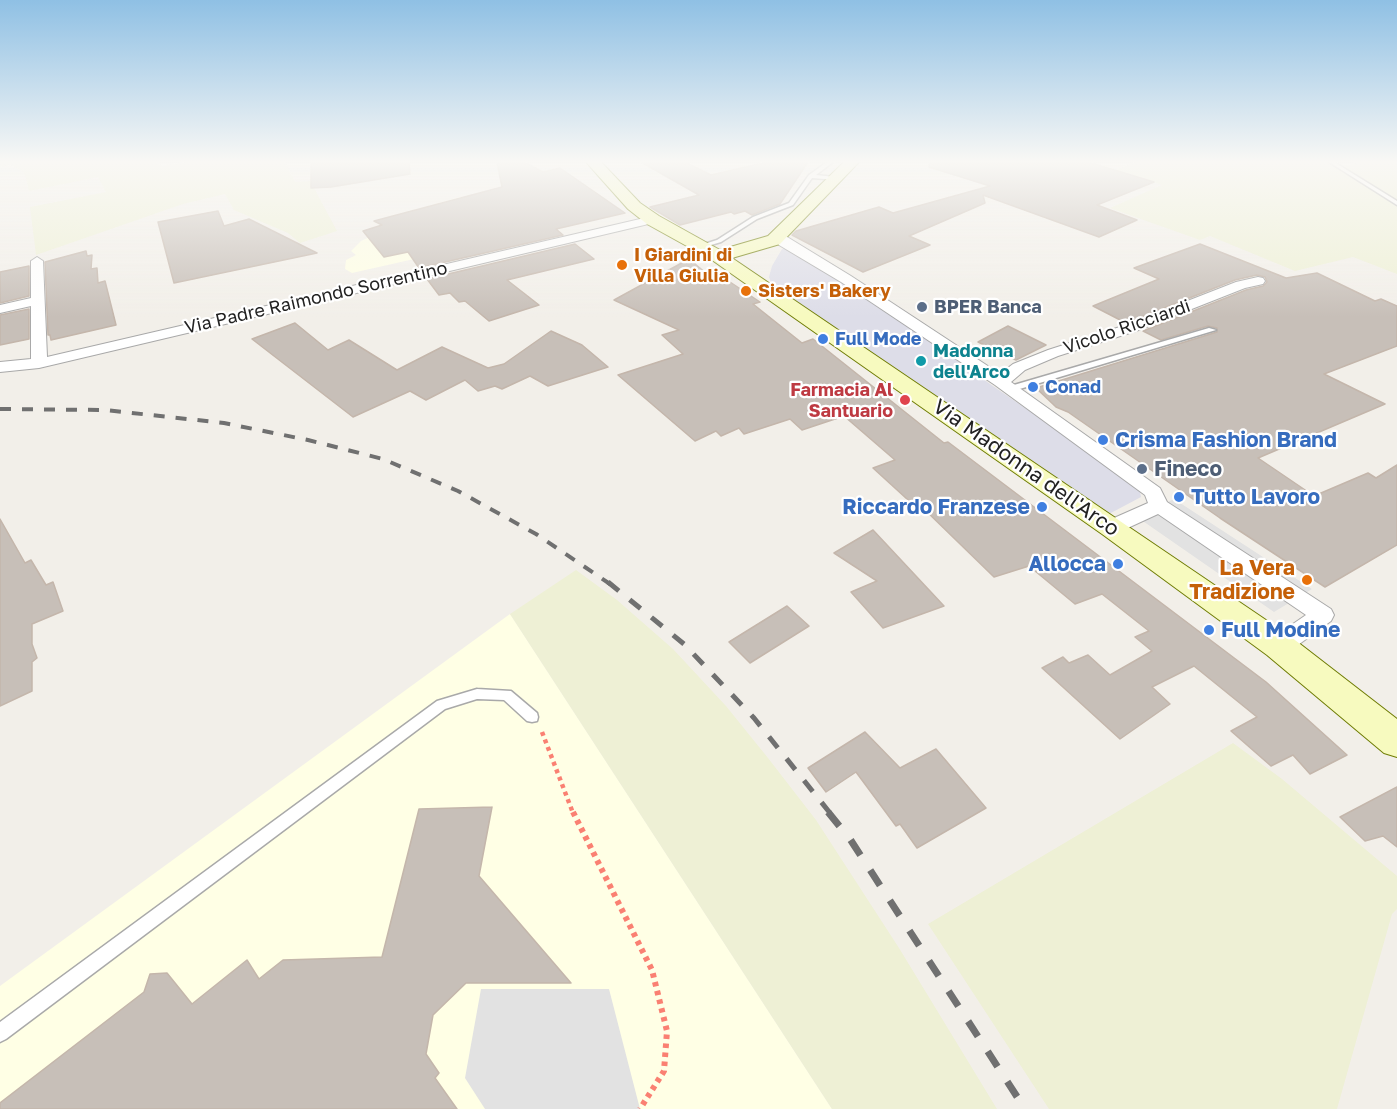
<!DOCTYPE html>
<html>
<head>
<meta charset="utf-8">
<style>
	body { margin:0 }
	canvas { display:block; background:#f2efe9 }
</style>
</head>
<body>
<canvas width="1397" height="1109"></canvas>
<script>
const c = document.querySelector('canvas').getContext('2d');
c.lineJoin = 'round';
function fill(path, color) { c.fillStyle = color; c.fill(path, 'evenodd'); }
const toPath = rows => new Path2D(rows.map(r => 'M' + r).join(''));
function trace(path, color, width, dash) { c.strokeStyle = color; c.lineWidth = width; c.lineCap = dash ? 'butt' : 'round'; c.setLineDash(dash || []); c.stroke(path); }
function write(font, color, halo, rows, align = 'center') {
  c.font = font + ' "Golos Text",sans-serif'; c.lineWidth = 4.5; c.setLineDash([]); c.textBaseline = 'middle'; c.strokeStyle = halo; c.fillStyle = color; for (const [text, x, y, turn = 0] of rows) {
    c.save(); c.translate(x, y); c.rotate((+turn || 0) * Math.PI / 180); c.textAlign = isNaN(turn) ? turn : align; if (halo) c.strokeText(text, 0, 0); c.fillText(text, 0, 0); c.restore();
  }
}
fill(toPath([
	[460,197,481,213,525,234,352,273,345,269,346,260,356,255,351,251,361,241,387,229,374,221],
	[510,614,832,1109,0,1109,0,986]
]), '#ffffe5');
fill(toPath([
	[0,162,158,162,161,166,186,162,285,162,295,182,313,181,314,188,337,231,300,243,288,233,234,210,225,194,183,204,36,255,30,207,106,192,98,177,29,191,25,174,19,169,9,165,0,167],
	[1135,162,1327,162,1397,206,1397,274,1353,257,1295,271,1210,236,1200,240,1110,208,1162,185,1115,170],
	[1354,162,1397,162,1397,200,1344,167,1356,163],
	[576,570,617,600,673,649,726,706,768,758,816,820,899,948,997,1109,832,1109,510,614],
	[1233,743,1282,779,1397,876,1397,909,1392,914,1337,1109,1049,1109,928,924]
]), '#eef0d5');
fill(toPath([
	[1174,499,1312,589,1274,612,1137,517],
	[481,989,609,989,640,1109,485,1109,465,1078]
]), '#e2e2e2');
fill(toPath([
	[782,249,785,249,858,291,927,338,990,384,1063,434,1140,492,1141,497,1109,514,772,286,769,277,772,266]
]), '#dddde8');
const building = toPath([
	[311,162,409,162,410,174,331,187,311,188,311,162],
	[497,162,524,162,543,172,560,168,625,213,556,229,563,235,419,268,408,252,384,257,363,231,382,225,374,221,502,187,497,162],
	[641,162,685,162,711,175,767,162,808,162,780,204,752,215,745,211,734,214,731,212,680,225,650,207,699,195,641,162],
	[929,162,1088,162,1154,182,1097,205,1137,220,1099,237,983,195,985,203,909,236,930,245,863,272,792,235,796,231,879,207,893,213,990,186,929,167,929,162],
	[218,211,224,226,249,219,317,253,174,283,158,222,218,211],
	[575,244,594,259,507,280,539,305,489,321,465,301,459,302,450,293,439,295,427,279,575,244],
	[1200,244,1286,278,1317,273,1375,301,1381,299,1397,306,1397,346,1324,374,1385,404,1258,458,1314,496,1368,473,1376,478,1397,465,1397,545,1325,587,1220,518,1068,412,1056,407,1036,388,1217,332,1217,328,1208,326,1161,340,1143,331,1246,290,1263,286,1267,282,1265,277,1257,275,1235,280,1126,323,1093,306,1159,279,1134,268,1200,244],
	[86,251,87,256,92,255,91,269,97,268,98,283,105,281,116,325,51,340,50,335,48,335,45,262,86,251],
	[689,259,712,278,721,276,760,302,753,304,802,343,813,339,944,443,948,442,1266,682,1347,755,1310,774,1293,755,1271,766,1231,731,1257,717,1194,666,1152,687,1170,704,1120,739,1042,668,1063,657,1069,663,1088,655,1110,675,1152,651,1135,637,1149,631,1102,594,1075,604,1029,566,994,577,923,508,919,510,873,468,895,460,844,416,802,430,790,419,744,434,739,428,721,436,716,431,695,441,618,375,683,354,662,335,679,330,614,300,689,259],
	[29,266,29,296,0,303,0,272,29,266],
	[29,309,29,339,0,345,0,315,29,309],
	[295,323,328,350,349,340,397,370,442,347,488,368,504,364,551,331,582,345,608,367,548,386,530,376,502,389,495,386,478,391,465,380,426,400,410,391,353,417,252,339,295,323],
	[1008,326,1046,345,1016,360,978,342,1008,326],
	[0,519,25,563,31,560,46,585,53,582,63,611,32,624,32,644,37,658,32,662,32,691,0,706,0,519],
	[873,530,944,606,883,628,851,592,877,581,834,553,873,530],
	[787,606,809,626,750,663,729,642,787,606],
	[865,732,900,768,936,749,986,808,917,848,900,824,896,826,856,772,826,792,808,768,865,732],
	[1397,787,1397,847,1383,836,1365,841,1340,817,1397,787],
	[492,807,479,876,571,983,466,983,433,1015,426,1054,439,1073,435,1078,457,1109,0,1109,0,1103,144,992,150,974,167,973,192,1004,247,960,259,979,283,960,382,957,419,809,492,807]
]);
fill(building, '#c7bfb8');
trace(building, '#c4b6ab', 1.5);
const lane = toPath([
	[827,162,833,162,816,175,835,177,837,180,812,178,793,205,757,219,721,242,701,248,698,246,717,240,753,217,789,203,809,175,827,162],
	[1329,162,1334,162,1397,201,1397,205,1329,162],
	[1209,328,1216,330,1013,391,1007,391,1006,389,1007,387,1209,328],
	[477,689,511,691,537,713,538,717,537,721,532,722,527,721,504,700,477,699,445,709,6,1039,0,1042,0,1022,437,701,477,689]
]);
const street = toPath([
	[653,216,659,220,657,222,39,368,0,372,0,362,31,359,31,306,0,313,0,305,31,298,31,261,37,257,43,261,47,357,653,216],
	[779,232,851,276,1000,374,1013,364,1048,350,1126,325,1236,282,1258,277,1263,278,1265,281,1263,284,1245,288,1136,331,1058,356,1025,370,1011,382,1160,488,1167,502,1331,609,1334,615,1331,621,1287,653,1279,655,1271,653,1267,646,1271,639,1306,615,1158,514,1119,532,1112,534,1105,532,1102,527,1105,522,1148,503,1145,495,995,385,841,282,779,245,773,236,779,232]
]);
const secondary = toPath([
	[586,162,601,162,640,203,659,216,720,250,768,236,844,162,859,162,780,244,732,258,1291,637,1397,719,1397,757,1384,753,1267,655,1102,534,712,260,647,224,628,209,586,162]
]);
trace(lane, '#a9a9a9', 3);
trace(street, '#a9a9a9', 2);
trace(secondary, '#707d05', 2);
trace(toPath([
	[542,732,573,813]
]), '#fa8072', 4.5, [4, 4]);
trace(toPath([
	[573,812,652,970,667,1031,664,1071,640,1109]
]), '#fa8072', 6, [4.5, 4.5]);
fill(lane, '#fff');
fill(street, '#fff');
fill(secondary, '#f7fabf');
trace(toPath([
	[0,409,105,410,224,423,308,440,383,459,458,491,536,534,610,584]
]), '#707070', 4, [11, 11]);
trace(toPath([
	[608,582,684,644,754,718,830,813]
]), '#707070', 5, [14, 14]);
trace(toPath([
	[828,812,850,839,1025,1109]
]), '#707070', 7, [18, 18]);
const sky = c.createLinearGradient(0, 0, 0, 317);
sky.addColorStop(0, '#8fc0e4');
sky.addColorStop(0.51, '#f9f8f5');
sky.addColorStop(1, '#f9f8f500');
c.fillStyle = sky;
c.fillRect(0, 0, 1397, 317);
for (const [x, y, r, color] of [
	[622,265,6,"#e8710a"],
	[746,291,6,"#e8710a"],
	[922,307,6,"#5c6f8a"],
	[823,339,6,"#3f7fe0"],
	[921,361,6,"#0f9aa8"],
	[1033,387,6,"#3f7fe0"],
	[905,400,6,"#e0444e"],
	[1103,440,6,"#3f7fe0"],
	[1142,469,6,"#5c6f8a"],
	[1179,497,6,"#3f7fe0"],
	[1042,507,6,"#3f7fe0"],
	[1118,564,6,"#3f7fe0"],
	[1307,580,6,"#e8710a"],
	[1209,630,6,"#3f7fe0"]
]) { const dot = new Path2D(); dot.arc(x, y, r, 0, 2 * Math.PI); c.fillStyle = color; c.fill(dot); trace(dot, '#fff', 2); }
write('bold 18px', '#c56008', '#fff', [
	["I Giardini di",634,255],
	["Villa Giulia",634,276],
	["Sisters' Bakery",758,291]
], 'left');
write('18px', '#222', '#fff', [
	["Via Padre Raimondo Sorrentino",316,298,-13],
	["Vicolo Ricciardi",1127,327,-19]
]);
write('bold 18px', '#4e5e75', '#fff', [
	["BPER Banca",934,307]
], 'left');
write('bold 18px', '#366cbe', '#fff', [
	["Full Mode",835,339],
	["Conad",1045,387]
], 'left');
write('bold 18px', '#0d838f', '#fff', [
	["Madonna",933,351],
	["dell'Arco",933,372]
], 'left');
write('bold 18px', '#be3a42', '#fff', [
	["Farmacia Al",893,390],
	["Santuario",893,411]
], 'right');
write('bold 21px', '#366cbe', '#fff', [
	["Crisma Fashion Brand",1115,440],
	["Tutto Lavoro",1191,497],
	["Riccardo Franzese",1030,507,"right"],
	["Allocca",1106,564,"right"],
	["Full Modine",1221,630]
], 'left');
write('21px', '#222', '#fff', [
	["Via Madonna dell'Arco",1026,468,35]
]);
write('bold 21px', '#4e5e75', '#fff', [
	["Fineco",1154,469]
], 'left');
write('bold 21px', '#c56008', '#fff', [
	["La Vera",1295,568],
	["Tradizione",1295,592]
], 'right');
</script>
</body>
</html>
